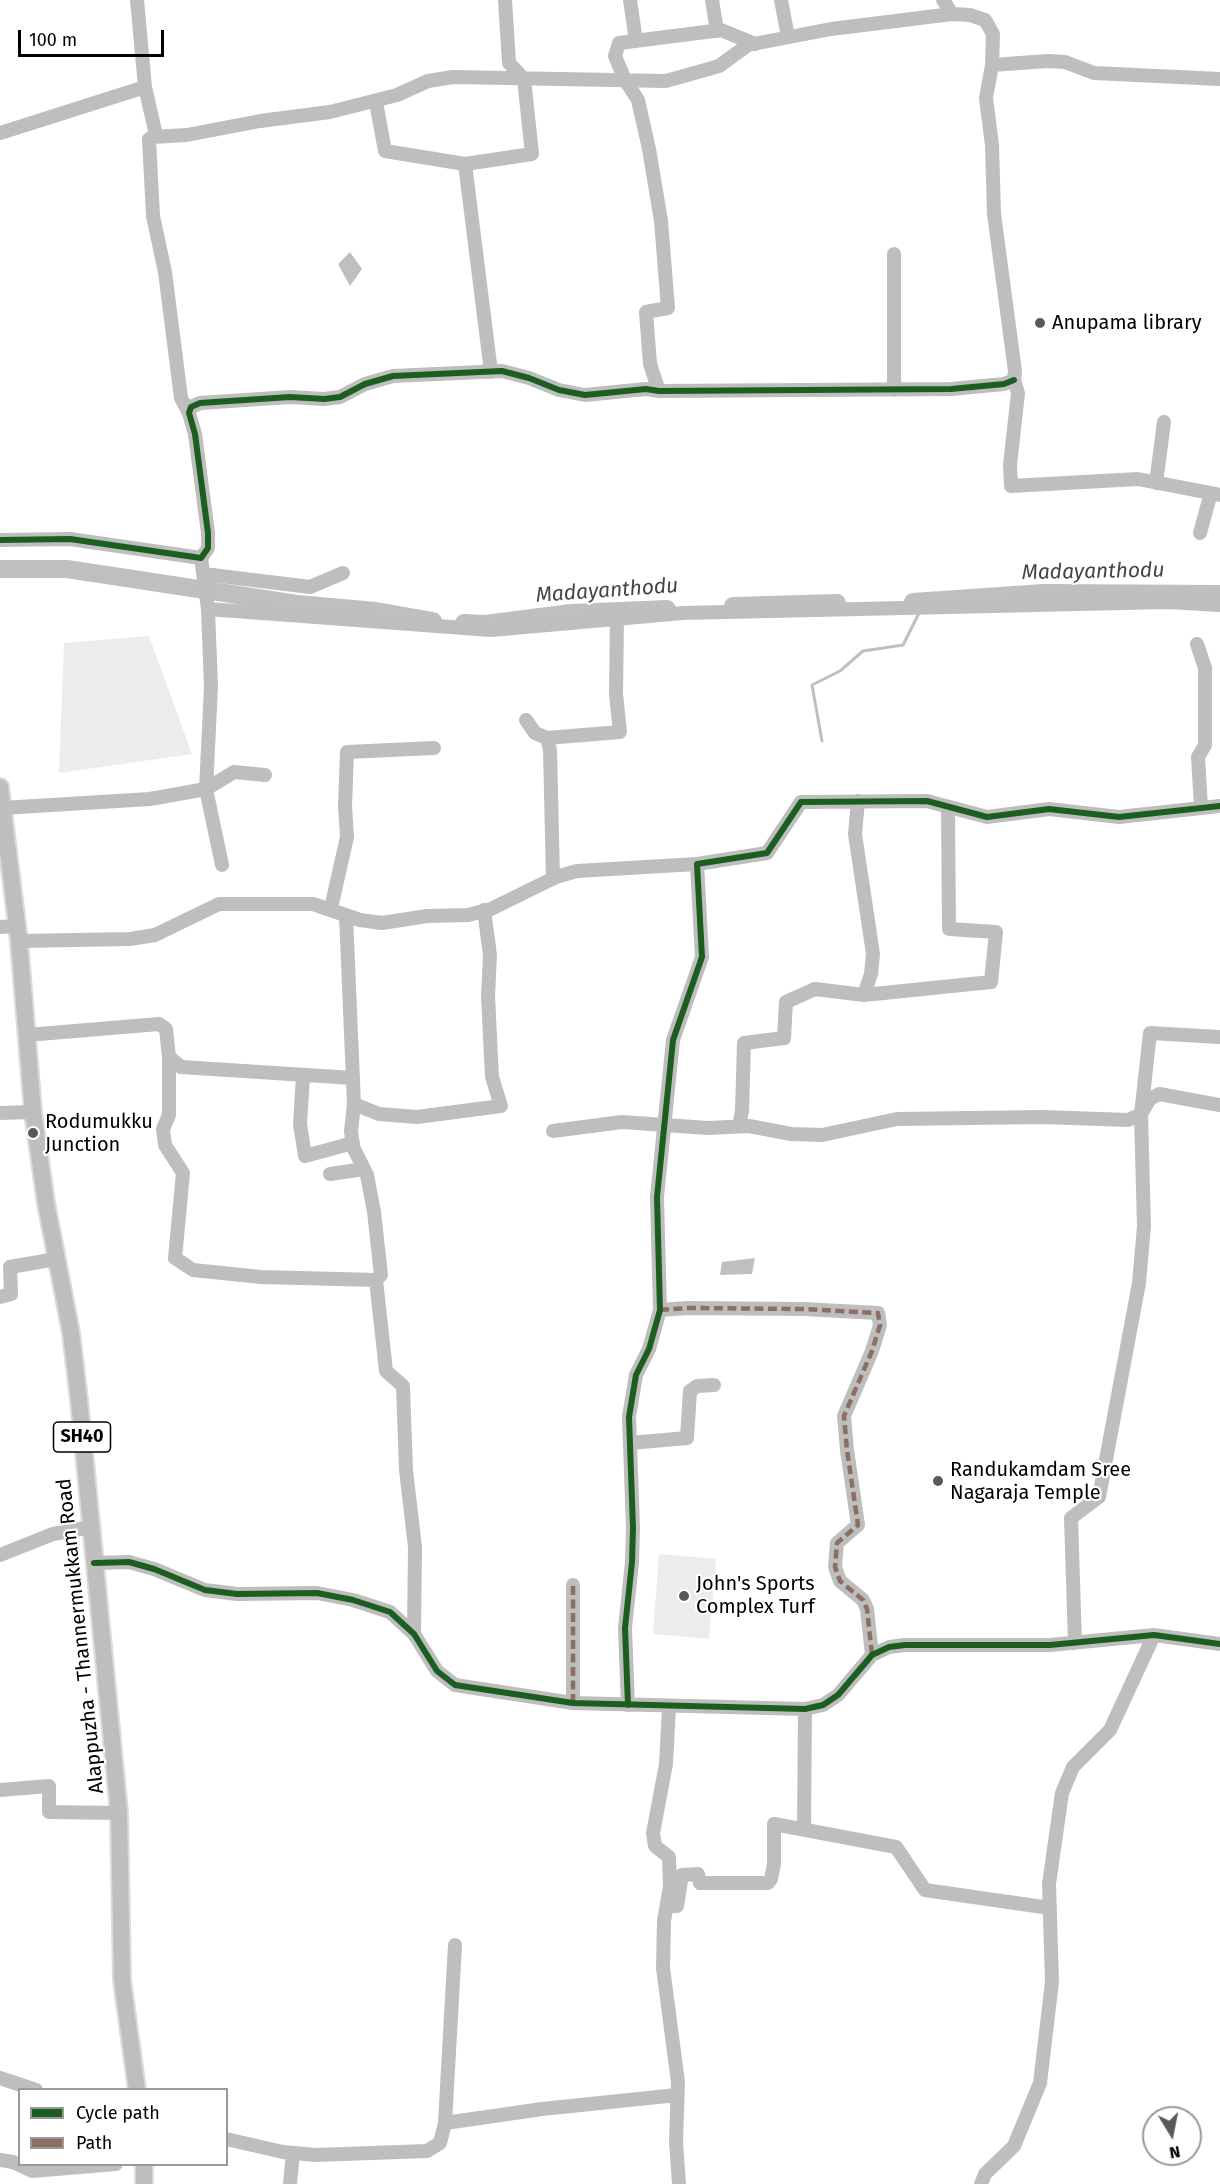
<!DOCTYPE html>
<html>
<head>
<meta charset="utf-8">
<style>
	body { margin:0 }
	#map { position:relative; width:1220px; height:2184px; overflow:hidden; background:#fff; font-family:"Fira Sans",sans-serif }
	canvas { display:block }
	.legend { position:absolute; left:18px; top:2088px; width:210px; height:78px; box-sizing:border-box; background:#fff; border:2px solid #999; margin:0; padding:8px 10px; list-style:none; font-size:18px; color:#000 }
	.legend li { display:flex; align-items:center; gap:12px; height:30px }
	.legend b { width:30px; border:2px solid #999 }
	.north { position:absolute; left:1142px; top:2106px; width:60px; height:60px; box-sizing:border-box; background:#fff; border:2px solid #999; border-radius:50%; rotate:170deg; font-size:16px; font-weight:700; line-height:24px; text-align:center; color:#000 }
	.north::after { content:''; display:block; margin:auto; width:21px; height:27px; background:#595959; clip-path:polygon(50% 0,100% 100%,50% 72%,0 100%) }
	.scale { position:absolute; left:18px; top:30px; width:146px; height:27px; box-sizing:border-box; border:3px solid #000; border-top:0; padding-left:8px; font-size:18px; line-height:21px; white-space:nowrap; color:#000; -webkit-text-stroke:4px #fff; paint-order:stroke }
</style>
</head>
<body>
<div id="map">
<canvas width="1220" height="2184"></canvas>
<ul class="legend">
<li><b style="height:8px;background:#1b5e20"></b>Cycle path</li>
<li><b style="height:8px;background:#8d6e63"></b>Path</li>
</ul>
<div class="north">N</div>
<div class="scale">100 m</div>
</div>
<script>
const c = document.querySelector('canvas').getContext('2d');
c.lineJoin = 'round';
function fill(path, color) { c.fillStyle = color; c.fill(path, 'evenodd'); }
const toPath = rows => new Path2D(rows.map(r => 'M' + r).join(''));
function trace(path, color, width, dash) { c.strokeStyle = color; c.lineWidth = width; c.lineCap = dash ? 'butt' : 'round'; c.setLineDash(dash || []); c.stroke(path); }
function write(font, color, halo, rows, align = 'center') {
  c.font = font + ' "Fira Sans",sans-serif'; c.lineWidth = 4.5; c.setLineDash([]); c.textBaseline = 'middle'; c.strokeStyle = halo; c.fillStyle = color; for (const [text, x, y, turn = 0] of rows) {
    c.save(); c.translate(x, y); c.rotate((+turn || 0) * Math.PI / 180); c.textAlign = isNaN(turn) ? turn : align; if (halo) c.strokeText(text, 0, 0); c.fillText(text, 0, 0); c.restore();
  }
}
fill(toPath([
	[149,636,192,754,59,773,64,643],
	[659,1554,716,1559,709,1639,653,1634]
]), '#ececec');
fill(toPath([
	[350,252,362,269,350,286,338,264],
	[755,1258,752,1274,720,1275,722,1262]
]), '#bfbfbf');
trace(toPath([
	[822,741,812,685,840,671,863,651,903,645,920,611]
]), '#bfbfbf', 3);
trace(toPath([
	[0,569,67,569,297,604,376,611,433,621],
	[913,602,1044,593,1220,594],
	[733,606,837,603],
	[464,623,485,624,571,613,667,609]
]), '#bfbfbf', 18);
const major = toPath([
	[0,787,19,941,33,1112,46,1203,71,1333,79,1400,119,1813,122,1980,137,2090],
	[144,2184,144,2164]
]);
trace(major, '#dbdbdb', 20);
trace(toPath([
	[137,0,145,87,156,135],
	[630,0,636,41],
	[712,0,717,31],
	[781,0,788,37],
	[943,0,952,14,970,15,985,20,993,34,992,65,986,98,992,145,994,214,1015,371,1014,380,1018,393,1010,465,1011,486,1138,479,1220,495],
	[992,65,1048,61,1065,62,1094,73,1220,79],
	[376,102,385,151,465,164,491,372],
	[0,133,145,87],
	[465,164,532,154,524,79,509,63,505,0],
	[894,390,894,254],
	[659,391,650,364,646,312,668,308,661,221,649,149,638,100,625,80,615,56,619,43,721,30,755,44],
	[189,413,181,398,165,272,153,216,149,139,152,137,187,135,260,121,330,112,397,95,428,81,453,77,666,81,719,66,748,45,831,29,952,14],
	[1156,483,1164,422],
	[1200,533,1210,496],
	[0,540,70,539,201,558,208,548,208,533,195,434,189,413,191,407,200,403,290,397,324,399,340,397,365,384,393,376,502,371,529,378,559,390,585,395,646,389,659,391,951,389,1004,384,1014,380],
	[204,574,310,587,343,573],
	[208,609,491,630,683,613,1168,602,1220,605],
	[1197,644,1205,668,1205,745,1198,757,1201,807],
	[526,720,535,733,547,738,550,750,553,879],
	[547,738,620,732,616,694,617,619],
	[858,801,855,834,873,954,871,974,864,995],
	[2,808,150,799,206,789,211,687,208,609,201,558],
	[222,865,206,789,234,772,265,775],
	[331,908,347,837,345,806,347,752,434,748],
	[0,927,16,926],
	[19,941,130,939,155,935,219,904,313,904,360,920,382,923,427,916,468,915,491,909,556,877,577,871,697,864],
	[27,1035,159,1024,166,1029,169,1057,181,1067,353,1078],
	[169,1057,169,1115,163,1129,165,1145,183,1173,175,1258,193,1270,261,1277,376,1280,381,1275,374,1212,367,1175,353,1147,351,1131,354,1104,346,916],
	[303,1076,300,1124,305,1156,353,1143],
	[354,1104,379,1114,417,1117,501,1106,492,1077,488,996,490,955,484,910],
	[0,1113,33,1112],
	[739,1126,742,1111,744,1043,784,1038,786,1002,815,989,864,995,991,982,996,932,949,929,948,808],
	[553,1131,622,1122,708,1128,749,1126,791,1134,822,1135,897,1119,1043,1117,1128,1120,1141,1114,1150,1099,1159,1094,1220,1105],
	[330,1174,364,1169],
	[376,1280,386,1371,403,1386,406,1470,415,1547,414,1634],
	[0,1297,11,1294,10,1267,56,1259],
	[660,1310,688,1308,803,1309,878,1313,880,1325,872,1351,844,1416,847,1450,858,1525,837,1543,835,1567,840,1581,863,1600,867,1609,872,1655],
	[630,1443,687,1438,690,1391,697,1386,714,1385],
	[0,1555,53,1534,91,1527],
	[94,1563,129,1562,154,1569,205,1590,237,1594,317,1593,353,1600,390,1612,414,1634,437,1671,455,1685,573,1703,805,1709,823,1705,838,1695,872,1655,889,1647,905,1645,1050,1645,1154,1635,1220,1644],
	[1075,1643,1071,1518,1099,1497,1139,1283,1144,1226,1141,1114,1150,1033,1220,1037],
	[573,1703,573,1585],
	[628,1705,625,1628,632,1562,633,1528,629,1417,636,1375,649,1349,660,1310,657,1197,673,1040,702,957,697,864,767,853,801,802,927,801,987,817,1049,809,1119,817,1220,806],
	[669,1706,666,1764,653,1833,655,1846,669,1857,670,1886,664,1921,663,1968,678,2082,676,2142,679,2184],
	[0,1790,49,1786,49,1812,119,1813],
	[804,1829,805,1709],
	[667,1906,677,1906,682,1875,698,1874,700,1883,768,1883,771,1879,774,1864,774,1824,896,1847,925,1890,1050,1908],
	[0,2078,36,2090],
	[445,2123,455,1945],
	[226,2139,283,2152,316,2155,427,2151,440,2143,445,2123,542,2109,677,2095],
	[0,2160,13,2162,32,2171,116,2164],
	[290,2184,293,2153],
	[981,2184,985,2174,1014,2146,1040,2083,1052,1982,1049,1884,1062,1793,1073,1767,1110,1730,1154,1635]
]), '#bebebe', 14);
trace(major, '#bebebe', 16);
trace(toPath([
	[660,1310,688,1308,803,1309,878,1313,880,1325,872,1351,844,1416,847,1450,858,1525,837,1543,835,1567,840,1581,863,1600,867,1609,872,1655],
	[573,1703,573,1585]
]), '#8d6e63', 4.5, [9, 4.5]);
trace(toPath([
	[0,540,70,539,201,558,208,548,208,533,195,434,189,413,191,407,200,403,290,397,324,399,340,397,365,384,393,376,502,371,529,378,559,390,585,395,646,389,659,391,951,389,1004,384,1014,380],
	[94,1563,129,1562,154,1569,205,1590,237,1594,317,1593,353,1600,390,1612,414,1634,437,1671,455,1685,573,1703,805,1709,823,1705,838,1695,872,1655,889,1647,905,1645,1050,1645,1154,1635,1220,1644],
	[628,1705,625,1628,632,1562,633,1528,629,1417,636,1375,649,1349,660,1310,657,1197,673,1040,702,957,697,864,767,853,801,802,927,801,987,817,1049,809,1119,817,1220,806]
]), '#1b5e20', 6);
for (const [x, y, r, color] of [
	[1040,323,6,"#595959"],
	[33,1133,6,"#595959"],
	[938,1481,6,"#595959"],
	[684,1596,6,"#595959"]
]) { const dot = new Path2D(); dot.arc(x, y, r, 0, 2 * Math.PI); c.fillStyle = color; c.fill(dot); trace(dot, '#fff', 2); }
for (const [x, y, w] of [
	[82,1437,57]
]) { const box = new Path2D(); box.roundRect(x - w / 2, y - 15, w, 30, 4.5); c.fillStyle = '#fff'; c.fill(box); trace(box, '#000', 1.5); }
write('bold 18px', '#000', null, [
	["SH40",82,1437]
]);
write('20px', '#000', '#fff', [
	["Anupama library",1052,323],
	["Rodumukku",45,1122],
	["Junction",45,1145],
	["Randukamdam Sree",950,1470],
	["Nagaraja Temple",950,1493],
	["John's Sports",696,1584],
	["Complex Turf",696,1607]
], 'left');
write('20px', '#000', '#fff', [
	["Alappuzha - Thannermukkam Road",81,1636,-96]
]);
write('italic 21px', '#444', '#fff', [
	["Madayanthodu",1093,572,-1],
	["Madayanthodu",607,591,-4]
]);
</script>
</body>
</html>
